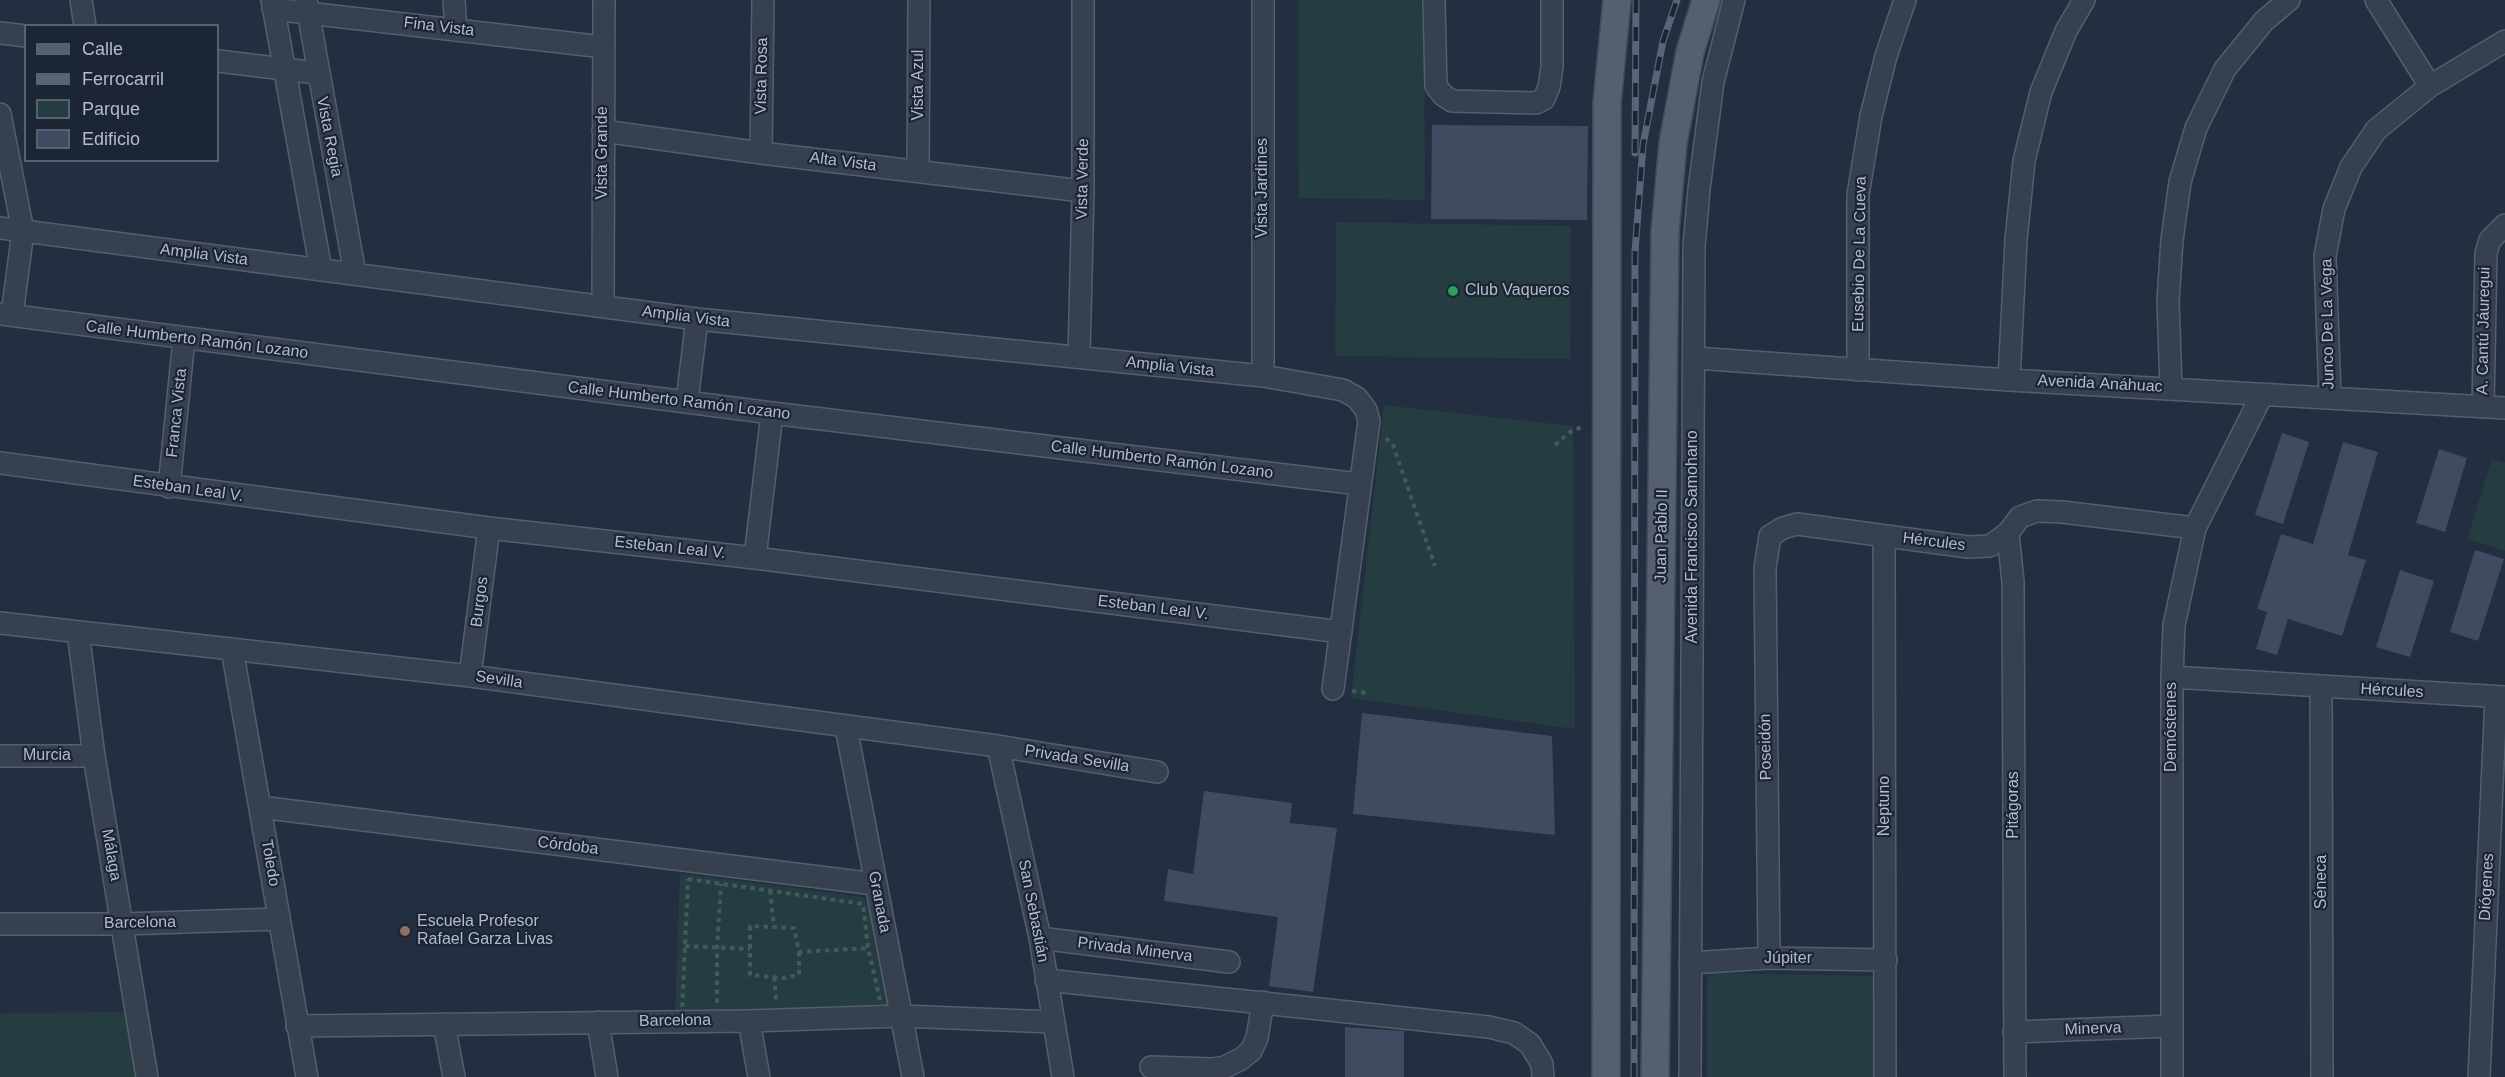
<!DOCTYPE html>
<html>
<head>
<meta charset="utf-8">
<style>
	body { margin:0 }
	#map { position:relative; width:2505px; height:1077px; overflow:hidden; background:#232e40; font-family:Helvetica,sans-serif }
	canvas { display:block }
	.legend { position:absolute; left:24px; top:24px; width:195px; height:138px; box-sizing:border-box; background:#1c2534; border:2px solid #586170; margin:0; padding:8px 10px; list-style:none; font-size:18px; color:#b3bbca }
	.legend li { display:flex; align-items:center; gap:12px; height:30px }
	.legend b { width:30px; border:2px solid #586170 }
</style>
</head>
<body>
<div id="map">
<canvas width="2505" height="1077"></canvas>
<ul class="legend">
<li><b style="height:8px;background:#555f70"></b>Calle</li>
<li><b style="height:8px;background:#596477"></b>Ferrocarril</li>
<li><b style="height:16px;background:#253c41"></b>Parque</li>
<li><b style="height:16px;background:#3e4b60"></b>Edificio</li>
</ul>
</div>
<script>
const c = document.querySelector('canvas').getContext('2d');
c.lineJoin = 'round';
function fill(path, color) { c.fillStyle = color; c.fill(path, 'evenodd'); }
const toPath = rows => new Path2D(rows.map(r => 'M' + r).join(''));
function trace(path, color, width, dash) { c.strokeStyle = color; c.lineWidth = width; c.lineCap = dash ? 'butt' : 'round'; c.setLineDash(dash || []); c.stroke(path); }
function write(font, color, halo, rows, align = 'center') {
  c.font = font + ' Helvetica,sans-serif'; c.lineWidth = 4.5; c.setLineDash([]); c.textBaseline = 'middle'; c.strokeStyle = halo; c.fillStyle = color; for (const [text, x, y, turn = 0] of rows) {
    c.save(); c.translate(x, y); c.rotate((+turn || 0) * Math.PI / 180); c.textAlign = isNaN(turn) ? turn : align; if (halo) c.strokeText(text, 0, 0); c.fillText(text, 0, 0); c.restore();
  }
}
fill(toPath([
	[1298,0,1424,0,1425,200,1299,198],
	[1336,222,1571,226,1570,359,1335,356],
	[1384,405,1573,426,1575,729,1351,698],
	[2492,459,2505,463,2505,551,2467,539],
	[680,873,863,897,870,903,889,1005,883,1013,675,1013],
	[1713,973,1874,976,1880,982,1881,1077,1707,1077,1707,978],
	[129,1012,139,1077,0,1077,0,1013]
]), '#253c41');
fill(toPath([
	[1432,125,1588,126,1587,220,1431,219],
	[2282,433,2309,442,2283,524,2255,515],
	[2343,442,2378,452,2348,555,2366,560,2342,636,2288,619,2277,655,2256,649,2267,612,2257,609,2281,534,2313,544],
	[2439,449,2467,458,2445,532,2416,523],
	[2475,550,2504,559,2478,641,2450,632],
	[2400,570,2434,581,2410,657,2376,647],
	[1362,713,1552,736,1555,835,1353,814],
	[1204,791,1292,803,1290,823,1337,828,1313,992,1269,986,1278,917,1164,901,1168,869,1193,874],
	[1345,1027,1404,1031,1404,1077,1345,1077]
]), '#3e4b60');
const minor = toPath([
	[81,0,85,26],
	[272,0,321,270],
	[306,0,355,274],
	[454,0,456,29],
	[1263,0,1263,376],
	[1434,0,1436,86,1443,95,1452,101,1536,103,1544,99,1549,87,1552,67,1552,0],
	[2376,0,2430,86],
	[273,9,604,47],
	[0,33,26,36],
	[218,61,317,73],
	[0,114,23,231,12,315],
	[603,131,761,153,1083,191],
	[761,153,763,0],
	[918,171,919,0],
	[0,228,697,319,1263,376,1343,390,1357,398,1366,410,1369,421,1333,689],
	[603,306,604,0],
	[0,314,772,413,1359,484],
	[1079,357,1083,191,1083,0],
	[1695,358,2009,380,2505,408],
	[1858,370,1858,195,1871,116,1886,56,1905,0],
	[2009,380,2016,240,2024,161,2041,92,2066,31,2084,0],
	[2171,388,2168,301,2172,240,2180,182,2196,128,2225,69,2264,21,2289,0],
	[2330,398,2325,256,2334,209,2351,167,2376,130,2430,86,2505,41],
	[687,401,697,319],
	[2483,407,2486,253,2490,240,2505,225],
	[0,463,489,528,755,558,1341,632],
	[169,487,184,339],
	[2008,533,2013,582,2015,1077],
	[1884,536,1885,1077],
	[755,558,772,413],
	[0,623,470,676,998,746,1157,772],
	[78,632,94,756,147,1077],
	[232,649,307,1077],
	[470,676,489,528],
	[2172,677,2505,697],
	[2321,687,2322,1077],
	[846,727,913,1077],
	[998,746,1040,938,1063,1077],
	[0,756,94,756],
	[260,807,875,884],
	[0,924,123,924,279,919],
	[1040,938,1229,962],
	[1769,958,1765,568,1770,536,1783,528,1797,524,1968,547,1990,546,2008,533,2020,517,2037,511,2062,512,2195,528],
	[1690,963,1769,958,1886,960],
	[1046,980,1489,1027,1514,1033,1530,1044,1542,1064,1543,1077],
	[749,1021,759,1077],
	[598,1022,607,1077],
	[444,1024,454,1077],
	[297,1026,749,1021,902,1016,1053,1022],
	[2014,1032,2171,1026],
	[1151,1067,1212,1069,1225,1067,1241,1059,1251,1051,1257,1038,1263,1002],
	[1690,1077,1694,247,1699,189,1713,82,1734,0],
	[2172,1077,2172,677,2174,625,2195,528,2262,395],
	[2479,1077,2496,697]
]);
const major = toPath([
	[1606,1077,1607,103,1617,0],
	[1655,1077,1665,232,1673,143,1690,52,1706,0]
]);
trace(minor, '#555e6d', 24);
trace(major, '#404958', 30);
trace(toPath([
	[1386,438,1393,445,1435,566],
	[1555,445,1570,432,1584,426],
	[1352,691,1366,693],
	[688,879,863,904,868,948,883,1013,682,1013,688,879],
	[770,890,774,927],
	[685,946,750,949],
	[799,952,799,975,784,978,750,975,750,926,794,928,799,952,868,948],
	[774,977,776,1000],
	[717,1003,717,948,721,884]
]), '#43595e', 4, [4.5, 4.5]);
trace(minor, '#37404f', 21);
trace(major, '#555f70', 27);
const rail = toPath([
	[1635,153,1636,0],
	[1634,1077,1635,252,1643,145,1663,41,1677,0]
]);
trace(rail, '#596477', 7);
trace(rail, '#1c2534', 4.5, [14]);
for (const [x, y, r, color] of [
	[1453,291,6,"#2e9e5b"],
	[405,931,6,"#8d6e63"]
]) { const dot = new Path2D(); dot.arc(x, y, r, 0, 2 * Math.PI); c.fillStyle = color; c.fill(dot); trace(dot, '#1c2534', 2); }
write('16px', '#b3bbca', '#1c2534', [
	["Fina Vista",439,27,7],
	["Vista Rosa",762,76,-89],
	["Vista Azul",919,85,-90],
	["Vista Regia",329,137,79],
	["Vista Grande",603,153,-90],
	["Alta Vista",843,162,7],
	["Vista Verde",1083,179,-89],
	["Vista Jardines",1263,188,-90],
	["Eusebio De La Cueva",1860,254,-89],
	["Amplia Vista",204,255,7],
	["Amplia Vista",686,317,7],
	["Junco De La Vega",2328,324,-91],
	["A. Cantú Jáuregui",2484,331,-89],
	["Calle Humberto Ramón Lozano",197,340,7],
	["Amplia Vista",1170,367,6],
	["Avenida Anáhuac",2100,384,3],
	["Calle Humberto Ramón Lozano",679,401,7],
	["Franca Vista",177,413,-84],
	["Calle Humberto Ramón Lozano",1162,460,7],
	["Esteban Leal V.",188,489,8],
	["Juan Pablo II",1662,536,-89],
	["Avenida Francisco Samohano",1693,537,-90],
	["Hércules",1934,542,7],
	["Esteban Leal V.",670,548,6],
	["Burgos",480,602,-83],
	["Esteban Leal V.",1153,608,7],
	["Sevilla",499,680,8],
	["Hércules",2392,691,3],
	["Demóstenes",2172,727,-90],
	["Poseidón",1766,747,-91],
	["Murcia",47,756],
	["Privada Sevilla",1077,759,9],
	["Pitágoras",2014,805,-90],
	["Neptuno",1885,806,-90],
	["Córdoba",568,846,7],
	["Málaga",111,855,80],
	["Toledo",270,863,80],
	["Séneca",2322,882,-90],
	["Diógenes",2487,887,-87],
	["Granada",879,902,79],
	["San Sebastián",1033,911,79],
	["Barcelona",140,923,-1],
	["Privada Minerva",1135,950,7],
	["Júpiter",1788,959],
	["Barcelona",675,1021,-1],
	["Minerva",2093,1029,-2]
]);
write('16px', '#b3bbca', '#1c2534', [
	["Club Vaqueros",1465,291],
	["Escuela Profesor",417,922],
	["Rafael Garza Livas",417,940]
], 'left');
</script>
</body>
</html>
